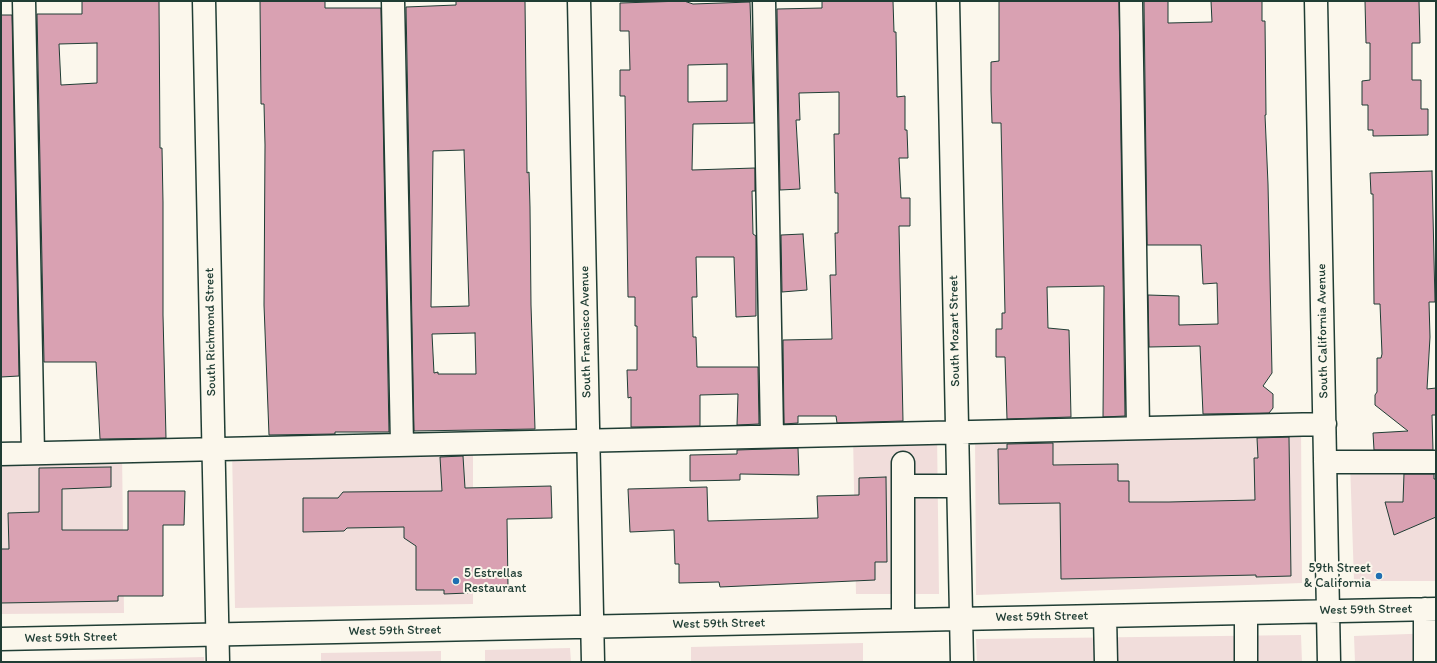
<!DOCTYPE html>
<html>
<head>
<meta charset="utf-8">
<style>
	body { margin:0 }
	#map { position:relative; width:1437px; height:663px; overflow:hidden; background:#fbf7ec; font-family:Itim,sans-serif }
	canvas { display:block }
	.frame { position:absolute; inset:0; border:2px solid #1f3d34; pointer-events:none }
</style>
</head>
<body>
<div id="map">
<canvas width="1437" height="663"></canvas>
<div class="frame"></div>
</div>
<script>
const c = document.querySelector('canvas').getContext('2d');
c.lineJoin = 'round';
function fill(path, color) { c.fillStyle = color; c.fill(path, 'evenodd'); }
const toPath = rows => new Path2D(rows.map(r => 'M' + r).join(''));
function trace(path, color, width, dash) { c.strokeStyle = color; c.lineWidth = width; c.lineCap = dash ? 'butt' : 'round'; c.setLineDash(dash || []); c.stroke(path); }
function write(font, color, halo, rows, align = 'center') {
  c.font = font + ' Itim,sans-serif'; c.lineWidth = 4; c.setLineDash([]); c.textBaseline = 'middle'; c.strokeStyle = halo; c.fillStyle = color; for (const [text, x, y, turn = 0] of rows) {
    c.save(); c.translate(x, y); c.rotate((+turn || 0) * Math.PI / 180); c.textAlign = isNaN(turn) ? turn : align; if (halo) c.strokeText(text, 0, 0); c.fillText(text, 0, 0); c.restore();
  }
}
fill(toPath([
	[1301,424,1302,583,976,595,975,432],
	[937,433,939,594,856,594,853,435],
	[473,443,473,604,235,608,232,449],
	[122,451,124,613,1,614,1,454],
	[1436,461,1436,581,1354,581,1350,462],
	[1436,633,1436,662,1355,662,1354,636],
	[1301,635,1302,662,977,662,976,639],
	[863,643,863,662,691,662,691,647],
	[570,648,571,662,485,662,485,650],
	[441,651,441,662,321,662,321,653],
	[204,657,204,662,1,662]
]), '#f1dddb');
const building = toPath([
	[82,1,159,1,160,148,162,148,163,202,163,315,166,438,100,439,96,362,44,362,37,14,82,14,82,1],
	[97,43,97,83,61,85,59,44,97,43],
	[260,1,325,1,325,8,381,8,389,432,335,432,335,434,269,435,264,305,265,145,264,104,261,104,260,1],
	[456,1,525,1,527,173,529,172,530,207,531,305,535,429,414,431,406,7,456,5,456,1],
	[464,150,469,306,431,307,433,151,464,150],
	[475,333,476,374,438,374,438,372,434,373,432,334,475,333],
	[684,1,693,4,750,2,754,123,693,124,692,170,755,168,755,191,752,191,753,234,756,236,756,316,736,317,734,257,696,257,697,297,692,297,693,337,696,337,697,367,758,367,759,424,737,425,738,394,700,395,700,426,631,427,631,397,628,398,627,370,637,370,637,326,635,326,635,297,628,297,625,96,620,96,620,70,630,70,629,31,620,31,620,3,684,1],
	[727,64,727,101,688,102,688,65,727,64],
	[822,1,893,1,894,32,896,32,897,97,905,96,905,130,907,130,908,158,899,158,901,198,910,198,910,226,899,226,903,421,837,423,836,416,798,416,798,423,784,424,783,340,832,339,830,275,836,275,835,233,838,233,838,193,835,193,834,134,839,134,839,92,799,93,800,120,796,120,800,189,780,190,777,9,822,8,822,1],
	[999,1,1119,1,1125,416,1103,417,1104,286,1047,287,1048,328,1069,330,1071,417,1007,419,1005,357,996,357,996,329,1002,329,1002,313,1005,313,1001,123,992,123,991,91,991,62,999,61,999,1],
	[1144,1,1168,1,1168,23,1212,22,1211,1,1262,1,1262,21,1265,21,1266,115,1265,115,1268,184,1272,373,1263,386,1273,394,1273,408,1269,413,1203,414,1200,346,1149,347,1148,295,1179,296,1179,325,1218,324,1217,283,1203,284,1201,245,1147,245,1144,1],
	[1365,1,1419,1,1420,43,1412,43,1412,80,1421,80,1421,109,1428,109,1428,135,1373,136,1373,130,1368,130,1368,105,1362,105,1362,81,1370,80,1370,43,1366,43,1365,1],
	[1,15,12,15,19,376,1,377,1,15],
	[1432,171,1435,302,1429,302,1430,337,1427,389,1436,388,1436,415,1432,415,1433,450,1374,450,1373,433,1408,431,1375,405,1375,395,1377,392,1377,358,1381,358,1382,354,1380,304,1374,304,1373,194,1371,194,1370,173,1432,171],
	[803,234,807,290,782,292,781,235,803,234],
	[1289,437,1291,576,1256,577,1256,575,1061,579,1060,503,999,504,998,449,1007,449,1007,444,1053,443,1053,465,1118,464,1118,481,1129,481,1129,502,1169,502,1255,500,1254,458,1258,458,1257,438,1289,437],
	[798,448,799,475,740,474,740,480,690,481,690,455,737,454,737,450,798,448],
	[463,456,465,488,551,486,552,518,507,519,508,587,468,588,468,593,444,594,444,590,416,590,416,546,404,538,404,527,347,528,344,531,303,532,303,498,338,498,343,492,442,491,440,457,463,456],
	[111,467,111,487,62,489,62,530,128,530,128,491,185,491,184,525,163,525,163,596,118,596,118,601,1,603,1,549,9,549,8,513,39,512,39,468,111,467],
	[1404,474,1434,474,1434,479,1436,479,1436,517,1394,535,1385,502,1403,502,1404,474],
	[886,477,887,562,875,562,875,580,720,587,719,582,679,583,679,564,675,564,674,530,630,532,628,489,707,487,708,521,818,518,817,496,859,495,859,478,886,477]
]);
fill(building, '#d9a1b2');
trace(building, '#1f3d34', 1);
const minor = toPath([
	[24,1,33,453],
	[204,1,218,662],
	[393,1,402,445],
	[579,1,593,662],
	[764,1,772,436],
	[948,1,962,662],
	[1131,1,1138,428],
	[1316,1,1329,662],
	[1,454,1325,424],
	[1325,462,1436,462],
	[903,463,903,620],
	[903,486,958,486],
	[1425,609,1425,662],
	[1246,613,1246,662],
	[1105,616,1106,662],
	[1,639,1436,609]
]);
trace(minor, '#1f3d34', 25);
trace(minor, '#fbf7ec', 22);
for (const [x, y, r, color] of [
	[1379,576,4,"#1f6fb2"],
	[456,581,4,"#1f6fb2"]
]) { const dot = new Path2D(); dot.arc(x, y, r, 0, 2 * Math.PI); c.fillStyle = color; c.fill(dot); trace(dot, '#fbf7ec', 1.5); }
write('13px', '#1f3d34', '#fbf7ec', [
	["South Mozart Street",955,331,-91],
	["South California Avenue",1323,331,-91],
	["South Richmond Street",211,332,-91],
	["South Francisco Avenue",586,332,-91],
	["West 59th Street",1366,610,-1],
	["West 59th Street",1042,617,-1],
	["West 59th Street",719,624,-1],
	["West 59th Street",395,631,-1],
	["West 59th Street",71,638,-1]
]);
write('13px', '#1f3d34', '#fbf7ec', [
	["59th Street",1371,569],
	["& California",1371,584],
	["5 Estrellas",464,574,"left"],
	["Restaurant",464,589,"left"]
], 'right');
</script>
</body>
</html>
